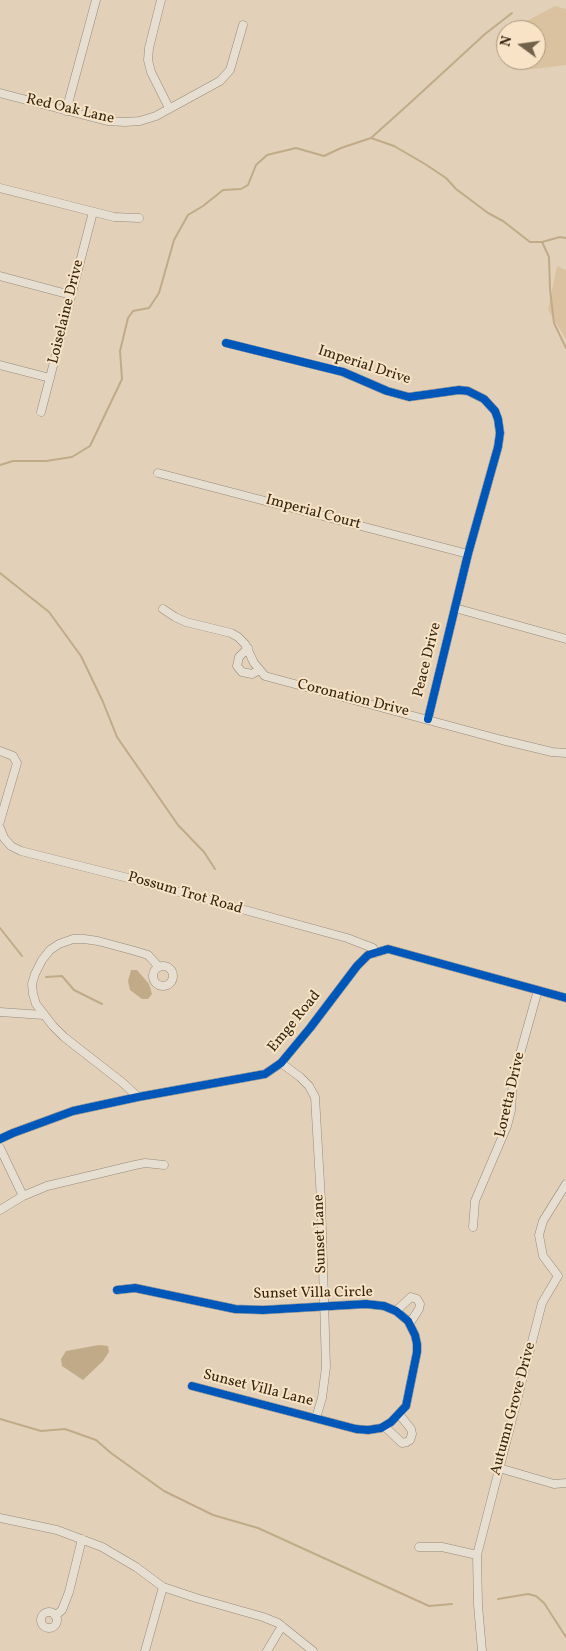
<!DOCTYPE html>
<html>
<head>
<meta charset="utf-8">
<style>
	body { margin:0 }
	#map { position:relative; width:566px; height:1651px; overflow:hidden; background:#e2d1b8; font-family:Vollkorn,serif }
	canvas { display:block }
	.north { position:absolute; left:496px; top:20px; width:50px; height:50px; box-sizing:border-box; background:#f8e3c6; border:1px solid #aa977d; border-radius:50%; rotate:284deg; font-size:14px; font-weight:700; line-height:20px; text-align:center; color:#352610 }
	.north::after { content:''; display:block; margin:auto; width:18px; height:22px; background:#72624b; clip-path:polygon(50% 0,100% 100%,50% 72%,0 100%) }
</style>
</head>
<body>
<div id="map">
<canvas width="566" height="1651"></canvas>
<div class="north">N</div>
</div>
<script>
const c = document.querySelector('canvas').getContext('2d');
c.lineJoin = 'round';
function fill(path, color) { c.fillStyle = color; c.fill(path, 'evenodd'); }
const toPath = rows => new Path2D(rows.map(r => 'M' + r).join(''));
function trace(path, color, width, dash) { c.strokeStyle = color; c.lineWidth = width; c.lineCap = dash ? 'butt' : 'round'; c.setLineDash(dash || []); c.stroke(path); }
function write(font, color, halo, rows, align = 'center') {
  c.font = font + ' Vollkorn,serif'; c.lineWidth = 4; c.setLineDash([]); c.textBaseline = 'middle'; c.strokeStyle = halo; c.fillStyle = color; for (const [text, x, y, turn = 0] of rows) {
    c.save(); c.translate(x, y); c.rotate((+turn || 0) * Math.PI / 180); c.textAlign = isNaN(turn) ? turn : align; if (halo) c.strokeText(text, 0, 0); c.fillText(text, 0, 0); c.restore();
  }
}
fill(toPath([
	[555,6,566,9,566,65,525,70,521,60,536,60,536,30,518,30,519,25],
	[557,266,566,270,566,339,548,310]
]), '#dac2a0');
fill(toPath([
	[131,970,137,970,149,984,152,994,148,999,142,999,130,990,128,981],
	[99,1345,108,1346,109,1352,103,1361,83,1380,62,1366,61,1359,66,1351]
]), '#c1aa88');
trace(toPath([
	[371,138,394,146,425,164,446,178,456,189,488,213,503,221,530,242,542,242,560,237,566,238],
	[542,242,549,257,550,289,554,323,566,348],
	[0,465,13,461,46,461,72,457,90,446,122,379,120,351,128,318,133,311,149,308,159,293,174,240,188,215,203,206,223,190,241,189,248,185,256,165,267,155,296,148,324,156,341,148,371,138,410,103,485,34,512,13],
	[0,573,49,612,81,656,103,702,117,737,178,825,204,852,215,869],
	[0,928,22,956],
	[46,977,62,976,74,990,102,1004],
	[0,1419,41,1431,65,1429,96,1440,111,1453,164,1491,213,1515,258,1528,429,1606,452,1604],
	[498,1599,528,1594,536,1596,544,1603,566,1637]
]), '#c1aa88', 2);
const street = toPath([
	[161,0,149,48,148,60,151,72,169,108],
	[0,93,107,121,125,122,140,121,156,116,220,81,230,70,243,25],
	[66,111,96,0],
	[0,188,114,217,139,218],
	[0,276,71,295],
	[226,343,343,372,387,391,409,397,459,390,468,391,484,399,495,411,498,419,500,433,498,447,468,554,428,719],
	[0,365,50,378],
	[41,412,93,212],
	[158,473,468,554],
	[455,608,566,639],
	[163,609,175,617,186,622,231,633,238,637,245,644,254,663,265,676,502,740,552,752,566,753],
	[248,648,239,657,237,666,242,672,252,674,259,670],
	[0,751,13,756,17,763,0,821],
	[0,828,4,838,11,846,21,851,128,878,347,938,373,948,376,953],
	'153 976a10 10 0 1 1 20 0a10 10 0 1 1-20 0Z',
	[0,1012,43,1015],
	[281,1063,300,1077,309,1086,315,1097,321,1200,326,1367,322,1398,316,1418],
	[138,1097,123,1083,64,1037,53,1026,36,1004,33,994,32,984,35,974,42,960,50,950,59,944,73,939,84,939,98,941,135,951,148,955,159,967],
	[0,1139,13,1133,73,1111,138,1097,265,1074,281,1063,310,1028,357,966,368,955,388,949,566,998],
	[0,1148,23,1196],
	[0,1210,23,1196,47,1186,135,1165,145,1163,164,1165],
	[473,1227,475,1201,507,1126,511,1110,513,1079,538,990],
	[117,1290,135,1288,235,1309,263,1310,366,1304,384,1306,396,1311,408,1321,415,1335,417,1344,417,1352,406,1406,391,1422,381,1428,368,1430,356,1429,192,1386],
	[396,1311,411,1297,417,1299,420,1304,419,1309,410,1323],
	[384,1426,402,1443,407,1442,410,1440,412,1434,411,1429,399,1414],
	[499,1468,554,1484,566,1483],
	[0,1518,57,1530,102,1547,136,1567,163,1587,196,1598,263,1617,278,1623,313,1651],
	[419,1547,442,1547,477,1555],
	'41 1620a8 8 0 1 1 16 0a8 8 0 1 1-16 0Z',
	[55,1616,62,1610,69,1592,82,1539],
	[145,1651,163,1587],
	[267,1651,282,1626],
	[482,1651,478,1605,477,1555,542,1303,558,1276,543,1256,539,1235,543,1221,566,1184]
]);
trace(street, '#958a79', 9);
trace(street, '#e7ded2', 8);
trace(toPath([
	[226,343,343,372,387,391,409,397,459,390,468,391,484,399,495,411,498,419,500,433,498,447,468,554,428,719],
	[0,1139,13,1133,73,1111,138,1097,265,1074,281,1063,310,1028,357,966,368,955,388,949,566,998],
	[117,1290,135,1288,235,1309,263,1310,366,1304,384,1306,396,1311,408,1321,415,1335,417,1344,417,1352,406,1406,391,1422,381,1428,368,1430,356,1429,192,1386]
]), '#0057b8', 8);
write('15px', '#352610', '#f8e3c6', [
	["Red Oak Lane",70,110,13],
	["Loiselaine Drive",67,312,-76],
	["Imperial Drive",364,366,18],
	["Imperial Court",313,513,15],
	["Peace Drive",428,660,-76],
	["Coronation Drive",353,699,14],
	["Possum Trot Road",185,894,16],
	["Emge Road",295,1022,-51],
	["Loretta Drive",511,1095,-77],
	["Sunset Lane",321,1234,-92],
	["Sunset Villa Circle",313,1294,-1],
	["Sunset Villa Lane",258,1389,14],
	["Autumn Grove Drive",514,1409,-75]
]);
</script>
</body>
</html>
